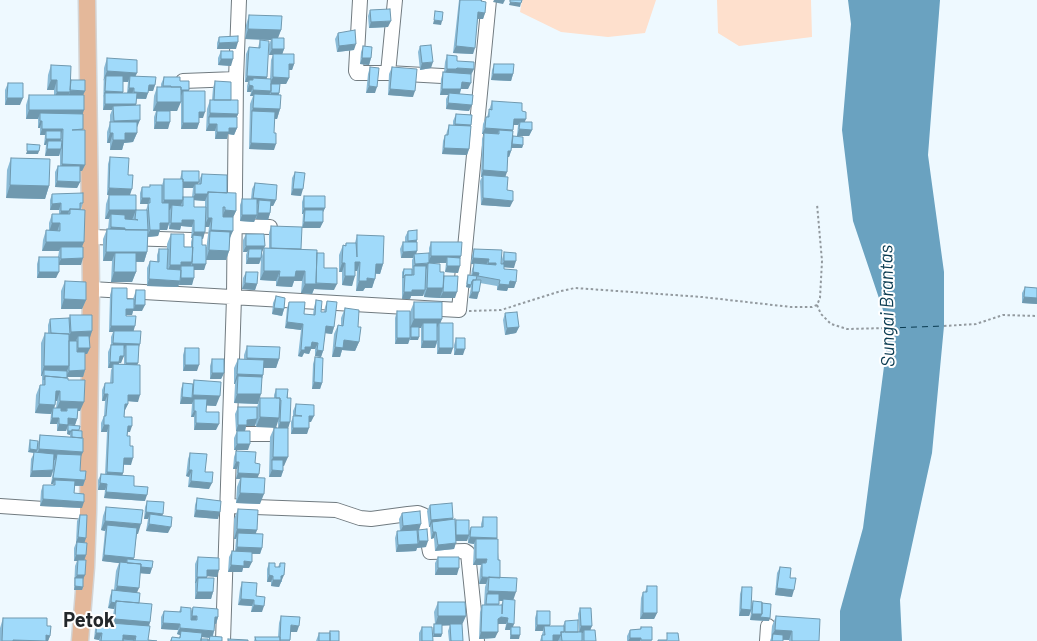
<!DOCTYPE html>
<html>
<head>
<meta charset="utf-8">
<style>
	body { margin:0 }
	canvas { display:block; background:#eef9ff }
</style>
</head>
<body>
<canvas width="1037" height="641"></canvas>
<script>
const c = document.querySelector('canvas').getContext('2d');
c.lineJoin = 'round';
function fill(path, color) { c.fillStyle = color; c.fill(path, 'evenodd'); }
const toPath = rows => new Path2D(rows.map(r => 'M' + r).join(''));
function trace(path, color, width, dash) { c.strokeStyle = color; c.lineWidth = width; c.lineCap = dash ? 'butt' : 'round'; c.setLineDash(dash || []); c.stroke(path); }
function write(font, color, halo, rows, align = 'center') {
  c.font = font + ' Barlow,sans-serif'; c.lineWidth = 4; c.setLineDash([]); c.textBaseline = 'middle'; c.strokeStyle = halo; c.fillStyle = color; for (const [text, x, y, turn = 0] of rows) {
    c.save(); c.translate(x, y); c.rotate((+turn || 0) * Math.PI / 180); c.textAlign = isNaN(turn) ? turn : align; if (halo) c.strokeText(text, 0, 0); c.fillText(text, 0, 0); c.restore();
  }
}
fill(toPath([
	[522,0,656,0,645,33,608,37,561,32,520,12],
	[717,0,811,0,812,37,739,46,718,33]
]), '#fee0cd');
fill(toPath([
	[848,0,940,0,928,155,944,272,944,326,932,453,900,600,902,641,840,641,840,611,863,528,889,328,853,221,842,130,851,24]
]), '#6aa2c0');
trace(toPath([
	[889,328,944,326]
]), '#0a3b51', 1, [6, 5]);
const minor = toPath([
	[360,0,356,71,357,73,386,73],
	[395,0,388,73,460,77],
	[183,81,236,79],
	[236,226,270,227],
	[91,237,225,241],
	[91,289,459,310,489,0],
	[233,434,272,434],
	[0,506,88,512],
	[228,506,336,510,360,518,371,519,408,514,418,513,423,515,430,552,465,551,468,553,477,641],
	[223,641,234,297,236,79,239,0],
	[767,641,768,626]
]);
const major = toPath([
	[80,641,86,567,88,512,91,289,87,0]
]);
trace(minor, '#717b80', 16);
trace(major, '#d3d4d5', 19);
trace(toPath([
	[817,305,821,314,831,324,847,329,889,328],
	[469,311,501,310,561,291,575,288,702,297,791,307,812,307,817,305,820,298,822,261,817,204],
	[944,326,976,324,1003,315,1037,316]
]), '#939a9f', 2, [2.5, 2.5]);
trace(minor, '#fff', 14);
trace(major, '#e4b89a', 16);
fill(toPath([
	[459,0,481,0,485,13,483,19,478,19,473,54,453,53],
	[370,10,388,27,369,28,368,16],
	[249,15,281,30,278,38,284,49,282,54,294,64,292,70,289,70,289,78,286,84,280,84,279,95,280,109,277,119,274,118,274,150,249,149,250,104,253,96,250,96,251,92,247,92,247,86,248,82,245,82,246,54,249,47,258,48,260,40,267,79,270,79,271,60,273,55,269,55,269,44,271,40,245,39,246,25],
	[338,33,354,50,337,52,335,39],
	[219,37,236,49,217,49,217,43],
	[363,46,371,58,369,65,360,64,361,52],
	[420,46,431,68,420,70,418,52],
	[221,51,231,66,218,65,218,58],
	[447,55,457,61,471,75,468,89,461,89,460,94,469,111,446,109,446,99,448,95,440,95,441,79,443,72,444,72,445,62],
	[107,58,135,76,155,85,153,91,148,91,146,99,136,99,137,133,133,142,124,143,122,150,110,150,110,143,107,143,107,132,110,123,110,115,112,110,103,110,104,68],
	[123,82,128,82,127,93,123,93],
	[494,64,513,74,511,81,491,80,492,70],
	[51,65,70,82,85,91,83,95,82,130,85,165,82,171,80,171,80,182,77,188,55,187,55,172,58,166,60,166,60,153,59,156,45,156,46,145,44,145,45,135,40,135,40,128,38,128,38,119,26,119,26,105,29,95,54,95,54,90,47,90,48,75],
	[370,67,375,93,366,93,368,74],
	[392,67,413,97,388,95,389,74],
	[164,77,180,81,189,90,189,91,203,118,199,118,199,123,197,129,181,129,181,96,177,111,170,111,168,129,154,129,154,117,156,111,153,111,154,96,157,87,161,87,161,84],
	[215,81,231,100,238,114,237,117,237,128,234,135,228,134,227,139,215,139,215,131,206,131,207,109,210,100,212,100,213,88],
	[8,83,20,105,5,105,5,90],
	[492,101,522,111,525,122,532,130,529,136,517,136,518,125,513,125,512,138,523,145,522,148,511,148,511,151,509,157,508,157,505,176,507,190,510,207,481,205,480,181,482,177,481,177,482,139,484,134,482,134,483,124,486,117,487,117],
	[456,114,472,115,469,149,467,155,442,154,443,141,445,135,446,135,447,131,449,125,453,125,453,121],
	[110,157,128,175,107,195,108,164],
	[11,158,49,186,45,199,6,198,7,170],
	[182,171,198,184,199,184,199,180,202,174,227,193,236,211,233,217,230,239,229,251,226,260,206,260,204,270,194,270,192,285,179,285,179,283,178,287,147,286,147,268,150,261,157,262,157,255,159,249,167,249,167,244,171,234,184,247,191,247,191,242,192,238,191,238,192,227,181,226,180,230,169,229,169,224,167,230,160,230,158,236,148,237,147,252,144,262,136,262,136,272,132,282,111,282,112,261,103,261,103,239,107,229,108,229,109,219,105,219,106,204,109,195,136,210,146,210,148,204,140,204,140,193,142,187,150,187,150,185,162,185,164,179,180,179],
	[183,188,193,188,192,197,183,198],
	[194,200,205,201,205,207,194,207],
	[205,227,209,227,206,250,202,245,202,239,203,239],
	[295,172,301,196,291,195,292,178],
	[255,183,276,200,273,206,271,206,270,213,268,220,256,219,256,217,254,222,240,221,240,205,242,199,251,199,252,189],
	[52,194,83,203,81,209,82,247,81,265,59,265,56,278,37,278,37,264,39,257,58,257,59,251,42,251,43,240,46,230,49,230,49,223,52,214,59,214,59,210,50,210,50,200],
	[304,196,325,208,323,212,323,222,320,228,302,228,303,214,302,214,302,202],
	[271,226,301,249,317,253,334,290,314,289,312,294,301,293,302,281,294,281,292,287,276,286,276,281,260,280,261,260,259,264,246,264,246,255,247,252,243,252,243,240,246,234,262,252,262,256,264,248,269,248,269,233],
	[408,231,417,242,416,254,429,256,429,248,431,242,460,258,458,273,445,272,446,263,429,263,429,264,440,272,444,276,455,298,440,298,440,296,440,298,424,297,424,293,423,296,411,296,410,299,402,299,402,272,404,269,412,271,412,260,413,258,401,258,400,249,403,242,405,242,405,237],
	[357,235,383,264,380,274,376,274,372,288,365,288,363,291,356,291,357,271,355,271,352,286,342,285,342,272,339,272,339,255,343,245,345,246,346,243,355,243],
	[474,249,501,264,502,259,504,252,514,268,504,267,504,269,516,282,514,288,508,288,507,291,497,290,497,286,480,283,477,299,469,298,471,287,470,288,466,287,467,278,468,275,471,276,472,269,474,264,471,264,472,255],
	[246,272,257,284,255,290,242,289,243,278],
	[65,281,86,300,82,309,61,309,61,291],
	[1025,287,1037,288,1037,304,1022,303,1022,293],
	[112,288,127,299,133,299,136,290,142,311,133,311,132,315,126,315,134,331,139,348,137,365,138,402,128,401,128,404,125,410,124,417,130,432,128,432,127,436,130,446,131,465,124,465,123,473,122,476,134,486,145,501,104,498,105,490,98,490,98,480,101,474,105,474,107,432,101,432,101,423,104,416,105,401,102,401,102,390,105,383,110,383,111,370,112,368,108,368,108,352,111,345,111,337,113,332,109,332,110,295],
	[124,350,124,364,119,364,119,363,121,363],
	[276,296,284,309,282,316,272,314,273,303],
	[316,300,321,312,324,312,325,307,327,301,334,327,332,334,325,333,323,351,321,357,315,356,315,349,311,349,309,354,304,353,302,357,298,356,301,330,285,328,287,308,289,302,304,314,313,315,314,307],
	[414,302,440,323,451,354,437,354,437,343,435,348,421,348,421,328,419,328,418,340,410,340,410,339,408,344,395,344,395,318,397,311,410,330,410,312],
	[345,308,358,327,359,342,355,351,342,350,340,357,332,357,334,334,338,325,341,325,341,318],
	[505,313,519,327,516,333,505,335,503,320],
	[70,315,92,331,89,338,90,348,87,354,85,354,85,370,83,377,67,377,80,411,78,411,77,419,75,425,68,425,66,431,57,431,57,424,50,424,51,414,35,413,36,395,40,385,42,385,42,376,41,376,41,343,45,333,48,333,48,325,50,319,69,318],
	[56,401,57,401,56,408,54,408],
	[456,338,463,355,454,355,454,345],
	[247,346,279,359,276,368,263,368,263,375,262,379,258,404,234,403,235,384,234,384,234,368,238,359,244,359,244,355],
	[185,348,197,371,183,371,183,355],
	[315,357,322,383,320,389,312,389,313,364],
	[212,359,224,373,221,379,210,379,210,366],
	[194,380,216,406,206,405,206,412,216,430,194,430,194,417,191,417,192,404,180,404,181,389,183,383,193,384],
	[276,389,288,389,288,428,284,466,283,466,283,471,281,477,269,477,270,437,274,428,278,428,278,420,256,427,256,422,255,426,246,426,245,431,236,431,235,414,238,407,257,407,260,398,274,398,274,395],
	[296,404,311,422,309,422,307,434,291,434,291,422,293,417,293,411],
	[68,425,79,430,83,452,81,455,80,471,85,480,83,486,75,486,74,493,82,508,40,506,41,491,43,485,53,485,53,484,51,484,53,471,51,477,30,477,31,459,34,453,28,452,29,444,30,440,38,443,40,435,70,437,70,435,67,434,67,429],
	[237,431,248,450,234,450,234,438],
	[236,451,255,463,260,504,236,503,237,487,240,479,236,479,237,469,233,469,234,457],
	[190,453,205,472,209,489,188,487,189,477,186,476,188,459],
	[197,498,218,519,194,517,195,505],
	[147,501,162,515,168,533,146,531,148,519,144,519,145,507],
	[430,505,453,518,453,520,455,524,456,520,469,531,471,527,481,527,481,524,483,517,497,539,500,578,513,600,513,627,519,639,510,639,510,630,505,630,506,624,498,624,495,638,479,639,480,612,482,605,484,605,485,587,486,584,479,584,480,569,481,565,473,565,474,544,468,543,468,537,467,541,456,541,454,549,435,551,434,538,431,539,430,527,429,527,427,511],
	[499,601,503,601,501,605,499,605],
	[106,507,138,534,137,534,133,559,152,568,150,574,140,573,137,592,139,603,150,622,149,626,148,640,157,641,99,641,99,640,94,639,95,629,97,622,112,623,114,609,108,608,110,596,112,590,114,590,116,571,119,563,102,561,105,531,101,530,103,516],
	[238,509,256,534,262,548,260,554,252,554,249,568,243,568,242,572,228,572,229,557,232,551,235,551,236,539,234,539,234,519],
	[402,513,419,530,426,547,417,548,416,551,396,552,395,538,397,531,400,531,399,519],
	[80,515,86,538,84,542,86,555,84,560,83,587,82,590,74,590,75,566,77,561,74,561,74,548,76,543,77,521],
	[198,557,217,577,207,576,207,578,213,592,211,599,195,599,195,564],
	[438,557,457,575,435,575,435,563],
	[269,563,275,567,278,567,280,563,282,582,281,582,279,587,271,586,271,582,267,582,267,569],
	[780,567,792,597,775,595,777,573],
	[242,582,256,596,262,612,251,612,252,606,238,605,240,589],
	[647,586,657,613,654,619,640,619,641,598,643,592,645,592],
	[742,587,751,606,753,601,769,621,750,620,751,611,749,616,739,616,740,594],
	[438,602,462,625,463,641,449,641,448,631,450,625,442,625,442,634,441,637,433,637,433,628,434,624,435,624,434,612],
	[181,607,191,611,193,607,218,617,216,624,215,623,213,636,222,641,170,641,172,637,179,638,180,635,177,634,178,630,161,629,161,617,164,611,179,612],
	[201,637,209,638,208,641,201,639],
	[580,608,596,641,540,641,543,631,535,631,535,618,537,611,550,625,550,626,563,626,565,621,579,632,578,614],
	[281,616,297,632,290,632,290,641,254,641,255,637,278,637,279,623],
	[776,616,819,641,789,641,789,640,783,640,783,641,770,641,771,638,772,626],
	[3,618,47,626,50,636,48,641,0,641,0,628],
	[422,627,433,641,419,641,419,633],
	[641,627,652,641,627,641,627,636,630,630,640,629],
	[330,631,339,641,316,641,319,633,329,633]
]), '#8abbd7');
fill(toPath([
	[494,0,505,0,503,4,493,2],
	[510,2,521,3,520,7,509,5],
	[478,12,485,13,483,19,476,19],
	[434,20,442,21,441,25,433,24],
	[391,21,388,27,369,28,371,22],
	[248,29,281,30,277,40,272,38,271,40,245,39],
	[238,42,236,49,217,49,219,43],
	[356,44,354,50,337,52,339,46],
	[456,46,475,48,473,54,453,53],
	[272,49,284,49,282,55,269,55],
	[362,58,371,58,369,65,360,64],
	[221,59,233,59,231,66,218,65],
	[433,62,431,68,420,70,422,63],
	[289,64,294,64,292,70,287,70],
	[457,68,474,69,471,75,444,75,447,69],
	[107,71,137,73,133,82,130,76,128,82,105,81,106,76,103,81],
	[493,74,513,74,511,81,491,80],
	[247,76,267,77,265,83,253,78,252,82,249,80,248,82,245,82],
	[273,77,289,78,286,84,270,84],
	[51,80,57,80,54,90,47,90],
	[462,82,471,83,468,89,460,89],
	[149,85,155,85,153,91,146,91],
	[249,85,253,86,251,92,247,92],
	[369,86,377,87,375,93,366,93],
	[129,88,134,88,132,94,127,94],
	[390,89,415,91,413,97,388,95],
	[442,89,461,89,459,95,449,93,448,95,440,95],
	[70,90,85,91,82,97,68,97],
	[171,90,189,90,187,96,183,91,181,96,168,96],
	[253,90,271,91,268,97,254,94,253,96,250,96],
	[105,91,123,92,121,98,105,93,103,98],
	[57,92,70,92,66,101,53,101],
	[134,92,148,93,146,99,132,98],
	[271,93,279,93,278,96,270,96],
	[7,98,23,98,20,105,5,105],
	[157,102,181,102,177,111,153,111],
	[448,103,472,105,469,111,446,109],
	[105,104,136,104,134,111,113,106,112,110,103,110],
	[253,108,280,109,277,119,252,118,252,111],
	[29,110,84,110,81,119,40,113,38,119,26,119],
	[199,112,205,112,203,118,197,118],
	[210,113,238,114,234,123,209,117,207,123],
	[514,119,526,119,523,126,520,122,518,125,512,125],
	[140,120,136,130,110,130,114,121],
	[40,121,42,121,40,128,38,128],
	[156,122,170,122,168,129,154,129],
	[183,123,199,123,197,129,181,129],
	[209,124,217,124,215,131,206,131],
	[455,124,471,125,469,131,453,130],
	[229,128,237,128,234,135,228,134,227,139,215,139,217,132],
	[485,128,513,130,511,136,499,130,497,135,484,133,484,134,482,134],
	[42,129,63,129,60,136,46,131,45,135,40,135],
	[519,129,532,130,529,136,517,136],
	[110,133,113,133,110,143,107,143],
	[125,133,137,133,133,142,124,143,122,150,110,150,113,140],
	[46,139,61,139,59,145,48,141,46,145,44,145],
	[251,143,276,144,274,150,249,149],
	[512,144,523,145,522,148,511,148],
	[444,148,469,149,467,155,442,154],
	[47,149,61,149,59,156,45,156],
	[27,151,39,151,38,154,26,154],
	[508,151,511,151,509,157,506,157],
	[62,164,85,165,82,171,60,171],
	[483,170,507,172,505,178,483,175,482,177,481,177],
	[57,181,80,182,77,188,55,187],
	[181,182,199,182,196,189,195,184,193,188,179,188],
	[10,185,49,186,45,199,6,198],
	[109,188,132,189,130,195,107,195],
	[293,189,303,189,301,196,291,195],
	[195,194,208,194,205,201,192,200],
	[142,198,150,198,148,204,140,204],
	[253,198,276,200,273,206,259,205,259,200,257,205,251,204],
	[483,198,513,201,510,207,481,205],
	[164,200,183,200,179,210,172,205,170,210,161,210],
	[61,203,59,210,50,210,52,204],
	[304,208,325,208,322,214,305,210,303,214,302,214],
	[109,210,136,210,132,220,111,219,111,214,109,219,105,219],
	[225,210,236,211,232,220,221,220],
	[61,211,69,211,67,218,59,218],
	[258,213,270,213,268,220,256,219],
	[242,215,257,215,254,222,240,221],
	[208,218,212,218,209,227,204,227],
	[182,220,194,220,192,227,181,226,180,230,169,229,171,223],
	[304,222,323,222,320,228,302,228],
	[52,223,60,223,57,232,49,232],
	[160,223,169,223,167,230,157,230],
	[111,227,125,228,123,234,108,233],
	[150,230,160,230,158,236,147,237],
	[211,230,233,231,229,240,210,234],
	[194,232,205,232,203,239,193,238,193,235,192,238,191,238],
	[417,240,415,247,406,247,408,241],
	[46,242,84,242,80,252,61,247,59,251,42,251],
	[246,246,265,246,262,252,249,252,249,249,247,252,243,252],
	[209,250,229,251,226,260,206,260],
	[417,251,415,258,414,254,413,258,401,258,403,252],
	[106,252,147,252,144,262,115,261,115,253,112,261,103,261],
	[431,256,461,256,459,263,447,257,446,263,428,263],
	[83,258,81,265,58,265,61,259],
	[248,258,261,258,259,264,246,264],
	[473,258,489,259,486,265,471,264],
	[504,261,516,261,514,268,501,267],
	[181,262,192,262,189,271,181,266,180,271,167,274,170,265],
	[355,262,360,262,357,271,352,271],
	[342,263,345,263,342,272,339,272],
	[488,263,496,263,494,269,486,269],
	[192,264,206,264,204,270,190,270],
	[376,264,383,264,380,274,373,273],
	[415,264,428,264,426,270,414,266],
	[447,266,460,266,458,273,445,272],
	[264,271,280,271,276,281,260,280],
	[296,271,305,271,302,281,294,281,292,287,276,286,279,277],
	[39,272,59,272,56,278,37,278],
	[114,272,136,272,132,282,111,282],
	[473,272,479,273,476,279,471,279],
	[345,276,355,276,352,286,342,285],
	[181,278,194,278,192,285,179,285],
	[367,278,375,279,372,288,365,288,363,291,356,291,359,281],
	[149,279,180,281,178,287,147,286],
	[472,281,470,288,466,287,467,284],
	[510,281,516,282,514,288,508,288,507,291,497,290,499,284],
	[245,283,257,284,255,290,242,289],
	[315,283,337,284,334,290,314,289,312,294,301,293,305,284],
	[427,288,443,288,440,298,424,297],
	[412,290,425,290,423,296,411,296,410,299,402,299,404,292],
	[443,292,457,292,455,298,440,298],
	[472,292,479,292,477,299,469,298],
	[1024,297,1037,298,1037,304,1022,303],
	[64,299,86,300,82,309,61,309],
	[135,305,145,305,142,311,133,311,132,315,124,315,126,309,134,309],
	[274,308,284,309,282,316,272,314],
	[414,319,442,319,439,327,439,323,437,328,423,323,421,328,410,328],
	[287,322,303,324,301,330,285,328],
	[111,326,135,326,133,333,114,331,113,332,109,332],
	[326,326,334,327,332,334,324,333],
	[519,327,516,333,505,335,507,328],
	[92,331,89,341,78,336,76,341,67,341,71,332],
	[411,337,419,337,418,340,410,340],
	[397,338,410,338,408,344,395,344],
	[344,340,359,342,355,351,342,350,340,357,332,357,335,347],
	[423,341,437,341,435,348,421,348],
	[312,342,318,343,315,349,311,349,309,354,304,353,302,357,298,356,301,350],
	[113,343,140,344,138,350,126,345,124,350,111,350],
	[78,348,90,348,87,354,76,354],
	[439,348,453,348,451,354,437,354],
	[456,349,465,349,463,355,454,355],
	[317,350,323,351,321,357,315,356],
	[120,356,124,356,121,363,119,363,117,368,113,364,112,368,108,368,110,362],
	[247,358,279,359,276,368,243,368],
	[126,363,138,363,136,369,124,369],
	[185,365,199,365,197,371,183,371],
	[44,366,69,366,65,376,44,370,42,376,41,376],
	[85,370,83,377,66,377,69,371],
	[212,373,224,373,221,379,210,379],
	[237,374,263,375,260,384,238,376,235,384,234,384],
	[314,382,322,383,320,389,312,389],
	[56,391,60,391,57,401,53,401],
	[104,394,108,394,105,401,102,401],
	[237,394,261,394,258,404,234,403],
	[128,395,140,395,138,402,126,401],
	[193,395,220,396,216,406,194,405,194,399,192,404,180,404,182,397,192,398],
	[60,401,84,402,80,411,67,411,67,408,66,411,56,410],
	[39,404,55,405,53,412,53,408,51,414,35,413],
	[125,404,128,404,125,410,122,410],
	[194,411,196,411,194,417,191,417],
	[309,416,314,416,311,422,307,422],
	[260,417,279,418,276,428,256,427],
	[52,418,59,418,57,424,50,424],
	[68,418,77,419,75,425,66,424],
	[257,419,255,426,246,426,245,431,236,431,238,425,247,420],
	[280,422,290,422,288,429,278,429],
	[196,423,219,424,216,430,194,430],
	[59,424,68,425,66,431,57,431],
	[104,425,109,425,107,432,101,432],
	[128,426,132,426,130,432,125,432],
	[293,428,309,428,307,434,291,434],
	[68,431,71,431,70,435,67,434],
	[237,444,250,444,248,450,234,450],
	[30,449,37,450,36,453,28,452],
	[39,449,83,452,79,461,57,454,55,460,36,458],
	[273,457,288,457,284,466,272,466,272,460,270,466],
	[124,458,133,458,131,465,121,464],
	[236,462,239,462,237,469,233,469],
	[53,470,51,477,30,477,32,471],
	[189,470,192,470,189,477,186,476],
	[272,470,283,471,281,477,269,477],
	[107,472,123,473,121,479,105,479],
	[238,473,259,474,257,480,241,477,240,479,236,479],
	[53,478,85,480,83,486,55,485,55,480,53,484,51,484],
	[191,481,212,483,209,489,188,487],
	[100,483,107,484,105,490,98,490],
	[106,492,147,495,145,501,104,498],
	[240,493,264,494,260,504,236,503],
	[43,499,84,502,82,508,40,506],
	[196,510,220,512,218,519,194,517],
	[146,512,163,514,160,520,150,514,148,519,144,519],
	[453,518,451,525,432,522,430,527,429,527,431,520],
	[105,521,141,524,138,534,106,531,107,525,105,531,101,530],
	[149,524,171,527,168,533,146,531],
	[421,524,419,530,400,532,403,526],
	[237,529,257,530,254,539,238,533,236,539,234,539],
	[433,532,436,532,434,538,431,539],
	[456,535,469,535,467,541,454,541],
	[78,537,86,538,84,544,76,543],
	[470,537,497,538,495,544,476,539,474,544,468,543],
	[419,541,428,541,426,547,417,548,416,551,396,552,398,545,418,544],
	[456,543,454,549,435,551,438,545],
	[237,547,262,548,260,554,235,553],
	[76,555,86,555,84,561,74,561],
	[104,555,134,558,131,564,127,559,126,564,102,561],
	[476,559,487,559,484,565,482,563,481,565,473,565],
	[244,561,252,562,249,568,243,568,242,572,228,572,231,565],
	[127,565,152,568,150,574,124,572],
	[438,568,459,568,457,575,435,575],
	[207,570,219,570,217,577,205,576],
	[77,575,85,575,82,582,75,578],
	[269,575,273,576,271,582,267,582],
	[284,575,279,587,271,586,273,580,281,576],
	[197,577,207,577,205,583,198,578,196,583,195,583],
	[482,577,488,578,486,584,479,584],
	[75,586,83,587,82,590,74,590],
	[117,586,139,588,135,597,114,595],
	[777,588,794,590,792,597,775,595],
	[488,591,516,592,513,601,503,599,503,601,487,600,487,594],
	[197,592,213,592,211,599,195,599],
	[241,599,254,600,252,606,238,605],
	[111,602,116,602,114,609,108,608],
	[254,605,264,606,262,612,251,612],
	[741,609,751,610,749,616,739,616],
	[643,613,657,613,654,619,640,619],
	[752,614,762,614,770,618,769,621,750,620],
	[192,616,197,616,195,622,190,622],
	[438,616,466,616,462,625,435,626],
	[215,617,218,617,216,624,213,623],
	[501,617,508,618,506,624,499,624,495,625,498,619],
	[115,619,150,622,147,631,111,628],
	[163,623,180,624,178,630,161,629],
	[507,623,514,624,512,630,511,627,510,630,505,630],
	[291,625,299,626,297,632,288,632],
	[537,625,550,625,548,631,544,626,543,631,535,631],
	[581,626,592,626,589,633,584,630,583,633,579,633],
	[180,628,214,631,212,638,181,635,181,631,180,635,177,634],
	[775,630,792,631,789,640,772,639,772,635],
	[481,632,498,632,495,638,479,639],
	[96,633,102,633,99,640,94,639],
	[434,634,442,634,441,637,433,637],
	[46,635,50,636,48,641,13,641,13,640],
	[123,635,136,636,134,641,123,641],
	[511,635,520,635,519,639,510,639],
	[553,635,561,635,558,641,551,641],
	[630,638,641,638,640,641,628,641]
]), '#7099af');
const building = toPath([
	[460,0,481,0,481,1,486,2,485,13,478,12,475,48,456,46,460,0],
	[510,0,522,0,521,3,510,2,510,0],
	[390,9,391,21,371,22,370,10,390,9],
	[435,11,443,12,442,21,434,20,435,11],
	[249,15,282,16,281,30,248,29,249,15],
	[355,30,356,44,339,46,338,33,355,30],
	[238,36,238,42,219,43,219,37,238,36],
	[272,38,284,38,284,49,272,49,272,38],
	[260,40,269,41,267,77,247,76,249,47,260,48,260,40],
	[431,45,433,62,422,63,420,46,431,45],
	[363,46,372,47,371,58,362,58,363,46],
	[221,51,233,51,233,59,221,59,221,51],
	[273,54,294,54,294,64,289,64,289,78,273,77,273,54],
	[447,55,457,56,457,61,474,62,474,69,457,68,456,69,447,69,447,55],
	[107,58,137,60,137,73,107,71,107,58],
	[494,64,514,64,513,74,493,74,494,64],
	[51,65,71,66,70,92,57,92,57,80,51,80,51,65],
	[370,67,379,68,377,87,369,86,370,67],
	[392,67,417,69,415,91,390,89,392,67],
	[443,72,471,74,471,83,462,82,461,89,442,89,443,72],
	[106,76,123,76,123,92,105,91,106,76],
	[130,76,156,77,155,85,149,85,148,93,134,92,134,88,129,88,130,76],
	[164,77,180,77,180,81,189,81,189,90,181,90,181,87,171,87,171,86,163,86,164,77],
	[253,78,271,79,271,91,253,90,253,86,249,85,249,80,253,80,253,78],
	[71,80,85,80,85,91,70,90,71,80],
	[215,81,231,82,231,100,214,100,215,81],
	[8,83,23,83,23,98,7,98,8,83],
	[271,84,280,84,279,93,271,93,271,84],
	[157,87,181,87,181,102,157,102,157,87],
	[183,91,205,91,205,112,199,112,199,123,183,123,183,91],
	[105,93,137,93,136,104,105,104,105,93],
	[449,93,473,95,472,105,448,103,449,93],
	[254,94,281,95,280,109,253,108,254,94],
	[29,95,84,95,84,110,29,110,29,95],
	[210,100,238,100,238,114,210,113,210,100],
	[492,101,522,103,522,111,526,112,526,119,514,119,513,130,485,128,486,117,489,117,489,109,492,110,492,101],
	[140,105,140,120,114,121,113,106,140,105],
	[157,111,170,111,170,122,156,122,157,111],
	[252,111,275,112,274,133,276,133,276,144,251,143,252,111],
	[40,113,83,114,83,129,72,130,85,130,85,165,62,164,63,129,42,129,42,121,40,121,40,113],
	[456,114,472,115,471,125,455,124,456,114],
	[209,117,237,117,237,128,229,128,229,132,217,132,217,124,209,124,209,117],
	[110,122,137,122,137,133,125,133,125,140,113,140,113,133,110,133,110,122],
	[520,122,532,122,532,130,519,129,520,122],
	[449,125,471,126,469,149,444,148,445,135,448,135,449,125],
	[499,130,513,131,511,151,508,151,507,172,483,170,484,133,499,134,499,130],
	[46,131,61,131,61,139,46,139,46,131],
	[513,136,523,137,523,145,512,144,513,136],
	[48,141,62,141,61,149,47,149,48,141],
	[27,144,40,145,39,151,27,151,27,144],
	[110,157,129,158,128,175,133,175,132,189,109,188,110,157],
	[11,158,50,159,49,186,10,185,11,158],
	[58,166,80,166,80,182,57,181,58,166],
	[182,171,199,171,199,182,183,182,183,179,182,179,182,171],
	[295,172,305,173,303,189,293,189,295,172],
	[202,174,227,175,227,193,208,192,208,194,195,194,195,184,201,184,202,174],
	[483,175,508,177,507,190,513,191,513,201,483,198,483,175],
	[164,179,183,179,183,200,164,200,164,179],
	[255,183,277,185,276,200,253,198,255,183],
	[150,185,162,185,162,203,169,203,169,223,160,223,160,230,150,230,148,203,150,203,150,198,142,198,142,187,150,187,150,185],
	[208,192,236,193,236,211,225,210,225,207,223,207,223,217,233,217,233,231,211,230,212,218,208,218,208,192],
	[83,193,83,203,80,203,80,209,70,209,69,211,61,211,61,203,52,204,52,194,83,193],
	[109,195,136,195,136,210,109,210,109,195],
	[304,196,325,196,325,208,304,208,304,196],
	[183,197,194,197,194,207,206,207,205,232,194,232,194,220,182,220,182,223,171,223,172,205,183,206,183,197],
	[242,199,257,199,257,215,242,215,242,199],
	[259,200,271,201,270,213,258,213,259,200],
	[70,209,85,210,84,242,46,242,46,230,60,231,60,223,52,223,52,214,70,214,70,209],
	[136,210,147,210,148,230,125,230,125,228,111,227,111,214,125,215,125,219,138,220,135,219,136,210],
	[305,210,323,210,323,222,304,222,305,210],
	[271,226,302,227,301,249,271,248,271,226],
	[107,229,148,230,147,252,106,252,107,229],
	[417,230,417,240,408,241,408,231,417,230],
	[210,231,230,232,229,251,209,250,210,231],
	[171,234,184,234,184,247,193,247,192,262,181,262,181,265,170,265,171,234],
	[246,234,264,234,265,246,246,246,246,234],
	[193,235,202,236,202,245,206,245,206,264,192,264,193,235],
	[357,235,384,236,383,264,376,264,375,279,367,278,367,281,359,281,360,262,355,262,355,276,345,276,345,263,342,263,343,245,346,246,346,243,356,243,357,257,357,235],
	[403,242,417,242,417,251,403,252,403,242],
	[431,242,462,242,461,256,431,256,431,242],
	[61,247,83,247,83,258,61,259,61,247],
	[264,248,317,250,316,284,305,284,305,271,296,271,295,277,279,277,280,271,264,271,264,248],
	[159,249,168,249,167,269,181,270,180,281,149,279,150,261,159,262,159,249],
	[249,249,262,249,261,258,248,258,249,249],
	[474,249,502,250,501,264,504,264,504,269,517,270,516,282,510,281,509,285,499,284,500,280,478,276,479,273,473,272,474,263,496,265,496,263,488,263,489,259,473,258,474,249],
	[504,252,516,253,516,261,504,261,504,252],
	[115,253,136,253,136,272,114,272,115,253],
	[317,253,324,253,324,268,337,268,337,284,316,283,317,253],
	[429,253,429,263,415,264,414,254,429,253],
	[39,257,59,257,59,272,39,272,39,257],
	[447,257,460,258,460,266,447,266,447,257],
	[428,263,440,264,440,272,444,272,443,288,427,288,428,263],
	[181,266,194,266,194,278,181,278,181,266],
	[414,266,426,266,425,290,412,290,412,292,404,292,405,275,414,275,414,266],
	[404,269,412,269,412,275,405,275,403,278,404,269],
	[246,272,258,272,257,284,245,283,246,272],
	[468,275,477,276,476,280,473,280,473,281,472,281,471,285,467,284,468,275],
	[444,276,458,276,457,292,443,292,444,276],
	[473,280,481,280,479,292,472,292,473,280],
	[65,281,86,282,86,300,64,299,65,281],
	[1025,287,1037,288,1037,298,1024,297,1025,287],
	[112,288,127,288,127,299,134,299,134,309,126,309,126,316,136,316,135,326,111,326,112,288],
	[136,290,145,290,145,305,135,305,136,290],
	[276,296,285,298,284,309,274,308,276,296],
	[316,300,322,301,321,312,326,312,327,301,337,302,334,327,326,326,323,351,317,350,318,343,312,342,311,347,305,347,305,350,301,350,303,324,287,322,289,302,305,302,304,314,315,315,316,300],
	[414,302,442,302,442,319,414,319,414,302],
	[345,308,359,310,358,327,361,327,359,342,344,340,343,348,335,347,338,325,343,326,345,308],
	[397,311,410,311,410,338,397,338,397,311],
	[517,312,519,327,507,328,505,313,517,312],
	[70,315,92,315,92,331,71,332,70,315],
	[69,318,70,335,69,335,69,334,51,333,50,319,69,318],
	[423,323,437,323,437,341,423,341,423,323],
	[439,323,453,323,453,348,439,348,439,323],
	[411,327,419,327,419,337,411,337,411,327],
	[114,331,141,331,140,344,113,343,114,331],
	[45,333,69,334,69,366,44,366,45,333],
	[78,336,89,336,90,348,78,348,78,336],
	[456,338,465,338,465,349,456,349,456,338],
	[69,341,77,341,77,352,85,352,85,370,69,371,69,341],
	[111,345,124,345,124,356,120,356,119,362,110,362,111,345],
	[126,345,139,345,138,363,126,363,126,345],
	[247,346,280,347,279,359,247,358,247,346],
	[185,348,199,348,199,365,185,365,185,348],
	[315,357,323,358,322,383,314,382,315,357],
	[212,359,224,359,224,373,212,373,212,359],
	[238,359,264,360,263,375,237,374,238,359],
	[113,364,140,365,140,395,128,395,128,404,125,404,124,417,132,417,132,426,128,426,127,436,130,436,130,446,133,446,133,458,124,458,123,473,107,472,109,425,104,425,104,416,106,416,108,394,104,394,105,383,113,383,113,364],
	[44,370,67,371,67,378,45,376,44,380,44,370],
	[45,376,68,378,68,380,85,380,84,402,60,401,60,391,56,391,55,405,39,404,40,385,45,385,45,376],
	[238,376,262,377,261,394,237,394,238,376],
	[194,380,221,382,220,396,193,395,194,380],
	[183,383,193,384,192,398,182,397,183,383],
	[276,389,288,389,287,398,291,398,290,422,280,422,281,400,280,400,280,398,276,398,276,389],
	[260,398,280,398,279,418,260,417,260,398],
	[194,399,207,399,206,412,219,412,219,424,196,423,196,411,194,411,194,399],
	[296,404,314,405,314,416,309,416,309,428,293,428,293,416,302,416,295,415,296,404],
	[238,407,257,407,257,419,247,420,247,425,238,425,238,407],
	[53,408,61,408,61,411,67,411,67,408,78,408,77,419,68,418,68,425,59,424,59,418,52,418,53,408],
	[68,425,80,426,79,430,72,430,72,431,68,431,68,425],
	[274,428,288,428,288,457,273,457,274,428],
	[72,430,82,431,82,438,72,437,72,430],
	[237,431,250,431,250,444,237,444,237,431],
	[40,435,83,438,83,452,39,449,40,435],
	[30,440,38,441,37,450,30,449,30,440],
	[236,451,256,452,255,463,260,464,259,474,238,473,239,462,236,462,236,451],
	[34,452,54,454,53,470,32,471,34,452],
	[190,453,207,454,205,472,213,472,212,483,191,481,192,470,189,470,190,453],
	[57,454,81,455,80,471,86,471,85,480,53,478,57,454],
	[272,460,283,460,283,471,272,470,272,460],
	[101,474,134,476,134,486,148,487,147,495,106,492,107,484,100,483,101,474],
	[241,477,265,478,264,494,240,493,241,477],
	[55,480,75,481,74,493,84,494,84,502,43,499,43,485,55,485,55,480],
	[197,498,221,501,220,512,196,510,197,498],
	[147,501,164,502,163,514,146,512,147,501],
	[452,503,453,518,431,520,430,505,452,503],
	[106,507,143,510,141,524,105,521,106,507],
	[238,509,258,510,257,530,237,529,238,509],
	[420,511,421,524,403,526,402,513,420,511],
	[150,514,172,517,171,527,149,524,150,514],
	[80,515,87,515,86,538,78,537,80,515],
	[483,517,497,517,497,538,470,537,471,527,483,527,483,517],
	[455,519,456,543,438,545,436,532,433,532,432,522,455,519],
	[456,520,469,520,469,535,456,535,456,520],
	[107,525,137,528,134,558,104,555,107,525],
	[427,529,428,541,419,541,418,530,427,529],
	[417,530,418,544,398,545,397,531,417,530],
	[238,533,263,534,262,548,237,547,238,533],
	[476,539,498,539,498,560,500,560,500,578,482,577,482,563,486,563,487,559,476,559,476,539],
	[77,542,87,543,86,555,76,555,77,542],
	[232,551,252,552,252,562,244,561,244,566,231,565,232,551],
	[198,557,219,558,219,570,207,570,207,577,197,577,198,557],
	[438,557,459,557,459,568,438,568,438,557],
	[127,559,153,561,152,568,141,567,141,564,127,563,127,559],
	[78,560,86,560,85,575,77,575,78,560],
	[120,562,141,564,139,588,117,586,120,562],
	[269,563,275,563,275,567,280,567,280,563,285,563,284,575,281,576,281,580,273,580,273,576,269,575,269,563],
	[780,567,791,568,790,578,796,578,794,590,777,588,780,567],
	[489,577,517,578,516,592,488,591,489,577],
	[75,578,83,578,83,587,75,586,75,578],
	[198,578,214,578,213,592,197,592,198,578],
	[242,582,257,583,256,596,265,597,264,606,254,605,254,600,241,599,242,582],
	[647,586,657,586,657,613,643,613,643,592,647,592,647,586],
	[742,587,752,587,751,610,741,609,742,587],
	[112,590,140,593,139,603,116,601,116,603,111,602,112,590],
	[487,594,499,594,499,604,486,604,487,594],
	[503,599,515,600,514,624,507,623,508,618,501,617,498,619,498,632,481,632,482,605,502,605,502,614,503,599],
	[116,601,152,604,150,622,115,619,116,601],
	[753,601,762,602,762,614,752,614,753,601],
	[438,602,465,602,466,616,438,616,438,602],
	[762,603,771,604,770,618,760,617,762,614,762,603],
	[181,607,191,608,191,620,197,620,197,616,192,616,193,607,218,609,218,617,215,617,214,631,180,628,180,624,163,623,164,611,181,612,181,607],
	[580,608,591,608,592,626,581,626,580,608],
	[537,611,550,611,550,625,537,625,537,611],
	[281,616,300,617,299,626,291,625,290,640,280,640,281,616],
	[776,616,820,619,819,641,792,641,792,631,775,630,776,616],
	[3,618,47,618,47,626,51,626,50,636,46,635,46,641,13,640,13,641,2,641,3,618],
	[578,620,578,632,565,632,565,621,578,620],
	[97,622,150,626,148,640,157,641,135,641,136,636,123,635,123,641,101,641,102,633,96,633,97,622],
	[434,624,442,624,442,634,434,634,434,624],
	[450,624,462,624,463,641,451,641,450,624],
	[544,626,564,626,564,632,561,632,561,635,553,635,553,641,542,641,542,635,545,635,544,626],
	[422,627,432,627,433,641,422,641,422,627],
	[511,627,520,627,520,635,511,635,511,627],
	[641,627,652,627,652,640,641,640,641,638,630,638,630,630,641,629,641,627],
	[584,630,595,630,596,641,584,641,584,630],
	[181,631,202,633,201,641,171,641,172,637,180,638,181,631],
	[330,631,339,631,339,641,330,641,330,631],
	[561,632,582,632,582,641,562,641,561,632],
	[319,633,330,633,330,641,319,641,319,633],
	[667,633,678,633,679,641,658,641,658,640,667,640,667,633],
	[773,634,783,635,783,641,772,641,773,634],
	[210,636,222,637,222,641,209,641,210,636],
	[255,637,280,637,280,641,256,641,255,637],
	[123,639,134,640,134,641,123,641,123,639],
	[201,639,208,639,208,641,201,641,201,639],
	[228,639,248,640,248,641,228,641,228,639]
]);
fill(building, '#a0dafa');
trace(building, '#7099af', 1);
write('italic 19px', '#0a3b51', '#fff', [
	["Sungai Brantas",887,306,-91]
]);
write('bold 20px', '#24282b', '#fff', [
	["Petok",89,620]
]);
</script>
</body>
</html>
